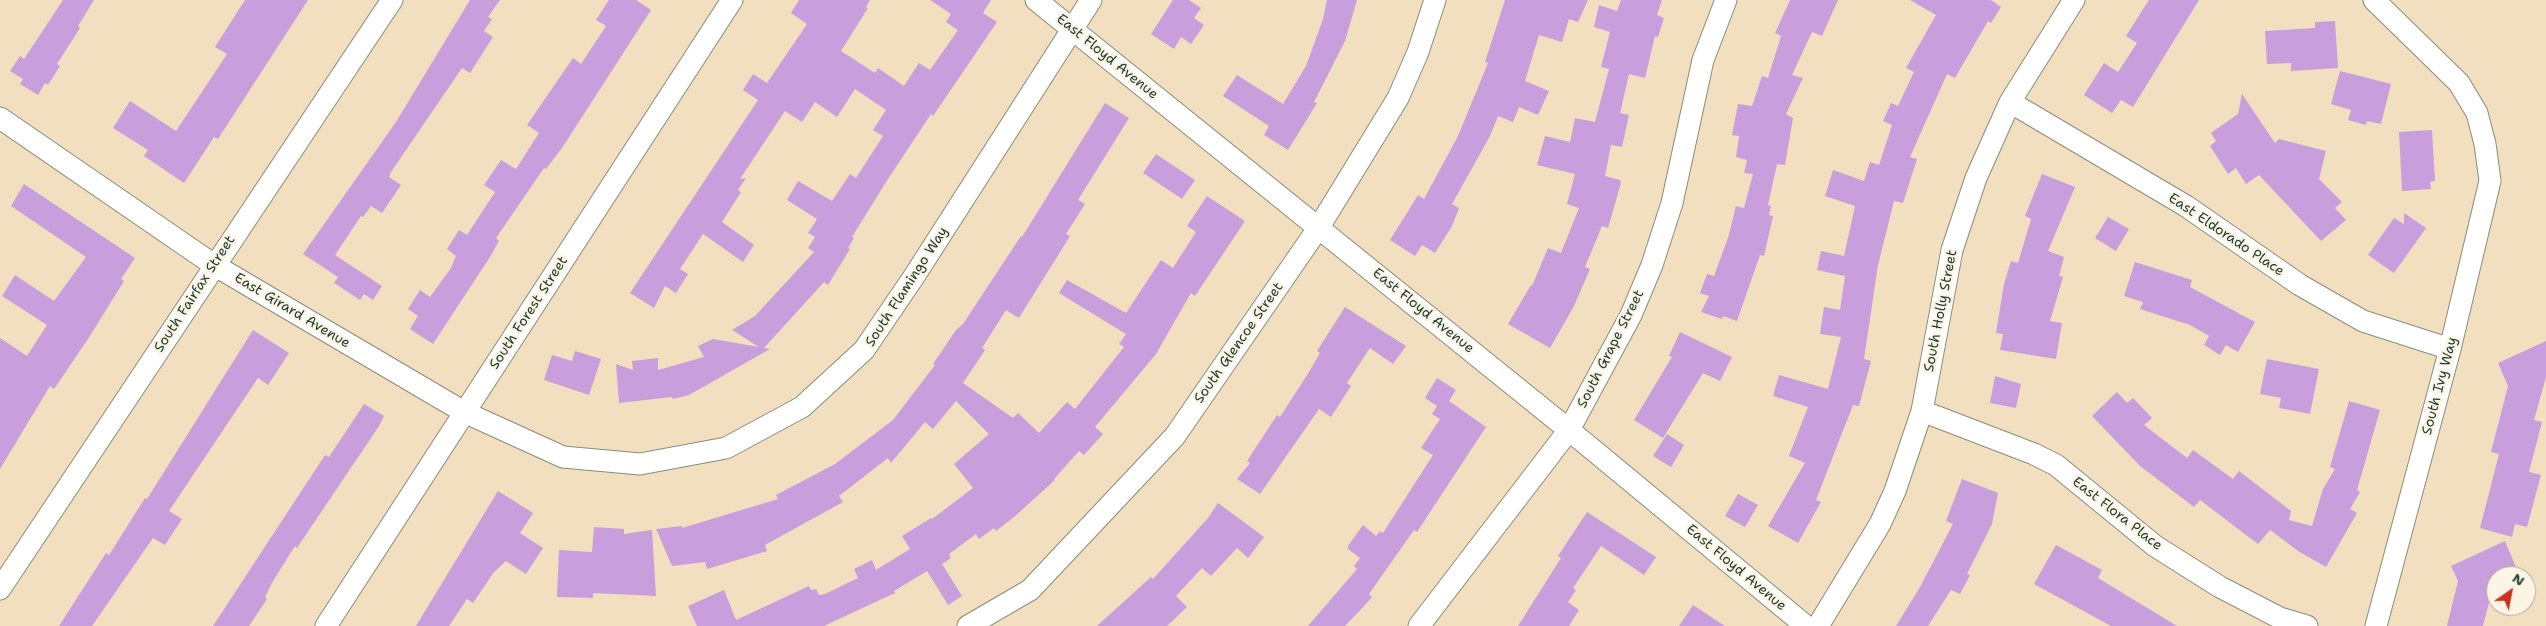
<!DOCTYPE html>
<html>
<head>
<meta charset="utf-8">
<style>
	body { margin:0 }
	#map { position:relative; width:2546px; height:626px; overflow:hidden; background:#f1dfbf; font-family:"Shantell Sans",sans-serif }
	canvas { display:block }
	.north { position:absolute; left:2486px; top:566px; width:50px; height:50px; box-sizing:border-box; background:#fcf5e5; border:1px solid #a4ab9e; border-radius:50%; rotate:33deg; font-size:14px; font-weight:700; line-height:20px; text-align:center; color:#1f3d34 }
	.north::after { content:''; display:block; margin:auto; width:18px; height:22px; background:#c8321e; clip-path:polygon(50% 0,100% 100%,50% 72%,0 100%) }
</style>
</head>
<body>
<div id="map">
<canvas width="2546" height="626"></canvas>
<div class="north">N</div>
</div>
<script>
const c = document.querySelector('canvas').getContext('2d');
c.lineJoin = 'round';
function fill(path, color) { c.fillStyle = color; c.fill(path, 'evenodd'); }
const toPath = rows => new Path2D(rows.map(r => 'M' + r).join(''));
function trace(path, color, width, dash) { c.strokeStyle = color; c.lineWidth = width; c.lineCap = dash ? 'butt' : 'round'; c.setLineDash(dash || []); c.stroke(path); }
function write(font, color, halo, rows, align = 'center') {
  c.font = font + ' "Shantell Sans",sans-serif'; c.lineWidth = 5; c.setLineDash([]); c.textBaseline = 'middle'; c.strokeStyle = halo; c.fillStyle = color; for (const [text, x, y, turn = 0] of rows) {
    c.save(); c.translate(x, y); c.rotate((+turn || 0) * Math.PI / 180); c.textAlign = isNaN(turn) ? turn : align; if (halo) c.strokeText(text, 0, 0); c.fillText(text, 0, 0); c.restore();
  }
}
fill(toPath([
	[63,0,94,0,78,26,80,28,57,64,60,66,48,85,45,83,38,95,20,84,23,79,10,71,20,56,24,59],
	[245,0,308,0,218,139,214,137,184,183,144,156,148,150,113,128,130,101,176,131,227,54,215,47],
	[470,0,500,0,488,17,492,19,484,31,493,37,470,73,462,68,391,172,389,177,401,185,382,213,371,206,363,217,361,216,335,255,382,286,373,300,364,294,360,300,334,283,338,277,303,254,396,122],
	[609,0,636,0,651,10,562,148,546,169,544,168,496,238,499,241,490,257,433,344,410,329,418,316,408,309,420,290,430,297,451,268,456,256,447,249,459,230,467,235,495,192,484,185,501,160,516,169,539,133,527,125,573,58,581,64,606,26,596,20],
	[799,0,870,0,866,7,868,8,841,51,875,73,878,68,904,86,919,63,930,70,958,30,946,22,951,14,930,0,991,0,983,13,997,22,933,116,931,114,886,182,852,237,854,238,848,248,850,249,828,285,824,282,764,348,770,349,689,395,673,399,672,397,619,403,616,364,633,370,632,361,658,358,658,370,704,357,698,346,713,339,759,347,732,330,755,316,814,252,808,248,815,237,808,233,817,219,787,200,798,181,832,201,850,174,856,178,883,136,873,130,886,110,855,89,837,117,815,102,802,122,785,111,740,179,746,178,738,190,741,192,722,222,754,245,743,262,703,234,680,269,688,274,676,293,665,286,654,308,630,293,758,100,743,90,753,74,767,83,807,24,791,13],
	[1173,0,1189,0,1201,8,1194,18,1204,25,1191,44,1181,37,1174,49,1151,34],
	[1327,0,1357,0,1345,41,1314,102,1317,103,1288,150,1264,135,1269,126,1223,96,1237,75,1283,104,1306,66,1323,19],
	[1505,0,1588,0,1578,22,1569,19,1562,42,1539,35,1525,81,1549,91,1538,115,1519,107,1513,122,1498,116,1490,136,1452,204,1459,208,1452,226,1435,253,1422,245,1415,256,1390,240,1418,195,1424,199,1458,136,1488,63,1485,62],
	[1621,0,1662,0,1657,15,1664,18,1658,37,1655,36,1645,78,1629,74,1620,113,1629,115,1622,147,1611,145,1605,176,1620,180,1621,183,1608,228,1602,226,1585,267,1590,269,1574,306,1550,348,1508,324,1531,285,1532,286,1548,248,1561,253,1579,208,1567,204,1575,174,1537,165,1545,136,1570,142,1575,118,1595,122,1609,69,1601,67,1610,32,1594,27,1599,5,1617,11],
	[1790,0,1838,0,1822,36,1812,32,1792,75,1803,78,1786,114,1793,118,1785,165,1777,164,1768,205,1771,206,1769,215,1773,216,1764,256,1760,255,1737,321,1723,316,1722,319,1701,312,1709,296,1700,293,1707,274,1714,276,1728,238,1736,206,1744,208,1753,174,1744,173,1747,160,1736,157,1739,136,1732,135,1738,104,1752,106,1762,76,1768,78,1781,36,1775,33],
	[1910,0,1991,0,2001,7,1991,23,1988,21,1955,78,1947,74,1910,157,1917,159,1903,203,1894,201,1878,265,1864,359,1871,361,1859,406,1853,405,1816,500,1821,502,1798,543,1768,526,1805,463,1789,456,1808,407,1773,396,1779,375,1828,389,1841,337,1820,334,1824,307,1840,310,1845,276,1817,270,1821,251,1844,256,1855,206,1825,196,1833,170,1864,181,1870,162,1879,165,1892,125,1883,121,1891,103,1898,106,1914,72,1906,68,1936,15],
	[2149,0,2199,0,2133,107,2121,100,2112,113,2084,95,2104,63,2118,72,2137,43,2126,36],
	[2335,21,2338,68,2291,71,2291,63,2267,64,2265,31,2315,28,2315,22],
	[2340,71,2391,84,2381,124,2367,121,2366,125,2348,120,2351,110,2331,104],
	[2242,94,2275,143,2279,139,2326,151,2319,179,2342,202,2335,208,2346,220,2321,241,2259,175,2246,184,2236,168,2228,174,2210,146,2216,141,2211,133,2238,114],
	[1105,103,1129,118,1078,200,1085,204,1066,234,1070,236,1019,318,1006,310,982,348,985,350,963,383,1013,418,1018,413,1039,433,1067,402,1075,409,1124,347,1119,344,1126,334,1059,293,1067,280,1126,313,1161,260,1173,268,1196,232,1187,226,1207,196,1245,221,1195,296,1191,293,1156,354,1095,427,1103,434,1084,455,1079,451,1054,479,1055,480,1014,517,996,531,994,528,979,539,976,534,949,554,951,558,942,564,962,596,948,605,927,571,894,591,895,593,824,626,697,626,688,606,724,590,736,620,809,586,811,590,816,589,819,595,825,594,858,578,854,569,872,560,876,570,910,549,902,536,931,518,932,519,973,488,954,464,989,434,956,401,933,429,925,422,891,463,888,458,839,496,843,502,765,545,767,551,707,569,705,562,672,566,656,529,682,526,682,528,778,499,776,495,835,464,893,420,935,365,933,364,956,330,963,324,1021,236,1022,237],
	[2432,130,2435,181,2430,182,2431,189,2402,191,2399,132],
	[1156,154,1195,180,1182,199,1143,173],
	[2042,174,2075,187,2048,251,2064,257,2059,276,2063,277,2050,321,2062,323,2056,359,2000,350,2003,334,1996,333,2004,284,2011,261,2018,263,2031,219,2025,216],
	[24,184,135,258,121,279,124,281,88,339,54,389,50,386,0,469,0,338,27,356,47,325,2,296,15,275,54,301,86,257,11,206],
	[2404,213,2426,228,2394,273,2368,255,2394,218,2404,224],
	[2108,217,2129,229,2116,251,2095,238],
	[2135,262,2192,280,2190,287,2255,322,2238,352,2226,345,2220,355,2204,345,2209,336,2190,325,2140,309,2143,302,2124,296],
	[1345,307,1406,346,1393,364,1370,348,1347,383,1351,386,1331,417,1319,409,1260,494,1237,479,1250,463,1247,461,1277,415,1280,417,1309,372,1320,353,1317,351],
	[253,330,289,353,268,385,258,378,169,511,182,519,165,545,153,538,92,626,59,626,106,553,109,555,145,498,147,499],
	[1680,332,1732,357,1720,381,1703,373,1663,438,1634,420,1672,357,1669,356],
	[2546,341,2546,377,2534,420,2542,422,2529,472,2541,475,2527,527,2515,524,2512,537,2480,528,2499,454,2491,452,2508,386,2498,363],
	[575,351,601,359,589,395,544,380,552,355,572,361],
	[2267,359,2319,369,2310,414,2279,408,2281,398,2260,394],
	[1995,376,2021,384,2016,408,1990,403],
	[1437,378,1456,390,1449,401,1486,427,1417,532,1414,530,1369,594,1372,597,1365,605,1345,626,1308,626,1357,569,1354,566,1360,558,1348,549,1348,546,1363,525,1376,536,1380,531,1383,533,1433,455,1421,448,1440,419,1432,414,1437,406,1425,398],
	[2117,392,2127,403,2133,398,2152,418,2144,425,2187,458,2193,450,2233,479,2239,471,2291,511,2289,520,2312,526,2323,489,2335,469,2330,467,2349,401,2380,410,2357,490,2360,492,2350,509,2357,513,2326,567,2298,551,2270,530,2258,544,2200,500,2194,507,2140,466,2092,416],
	[364,404,384,416,379,426,297,548,295,546,273,581,265,597,267,599,249,626,213,626,325,455,329,457],
	[1667,434,1684,445,1671,467,1653,456],
	[1962,479,1998,493,1992,524,1967,574,1970,575,1960,594,1951,590,1928,626,1896,626,1920,587,1953,524,1946,521],
	[498,491,533,513,520,533,543,548,526,574,506,561,494,572,473,603,467,599,449,626,416,626],
	[1738,494,1758,505,1745,527,1725,516],
	[1218,503,1264,537,1248,558,1237,548,1211,576,1202,568,1176,596,1187,607,1167,626,1097,626,1151,577,1153,579,1208,518],
	[1587,512,1656,557,1644,575,1601,546,1573,588,1576,590,1568,602,1579,610,1569,626,1518,626,1561,558,1558,556],
	[594,527,624,529,624,534,652,530,656,596,593,593,593,598,557,597,559,550,592,552],
	[2505,541,2518,572,2509,576,2496,576,2496,593,2491,595,2483,626,2447,626,2458,581,2451,566],
	[2056,545,2102,570,2098,578,2177,626,2111,626,2034,584],
	[1693,605,1725,626,1679,626]
]), '#c89fdc');
const street = toPath([
	[1036,0,1569,430,1806,626],
	[2374,0,2459,83,2477,113,2485,144,2490,181,2450,349,2376,626],
	[2010,102,2186,206,2300,285,2363,321,2450,349],
	[0,118,214,265,464,412,563,457,640,464,726,448,802,407,864,350,915,275,1091,0],
	[1922,411,2034,454,2056,465,2155,546,2220,587,2280,618,2307,626],
	[0,589,392,0],
	[326,626,732,0],
	[968,626,1030,590,1175,436,1319,227,1398,98,1418,52,1435,0],
	[1419,626,1569,430,1631,315,1652,265,1672,203,1703,60,1726,0],
	[1818,626,1880,524,1895,491,1922,411,1952,250,1976,178,2010,102,2074,0]
]);
trace(street, '#888e7a', 23);
trace(street, '#fff', 21);
write('14px', '#1f3d34', '#fcf5e5', [
	["East Floyd Avenue",1107,57,39],
	["East Eldorado Place",2226,235,34],
	["South Flamingo Way",907,287,-57],
	["South Fairfax Street",195,294,-57],
	["East Girard Avenue",292,311,31],
	["East Floyd Avenue",1423,311,39],
	["South Holly Street",1941,311,-79],
	["South Forest Street",529,313,-57],
	["South Glencoe Street",1239,343,-55],
	["South Grape Street",1611,349,-63],
	["South Ivy Way",2440,386,-75],
	["East Flora Place",2117,514,38],
	["East Floyd Avenue",1736,568,40]
]);
</script>
</body>
</html>
